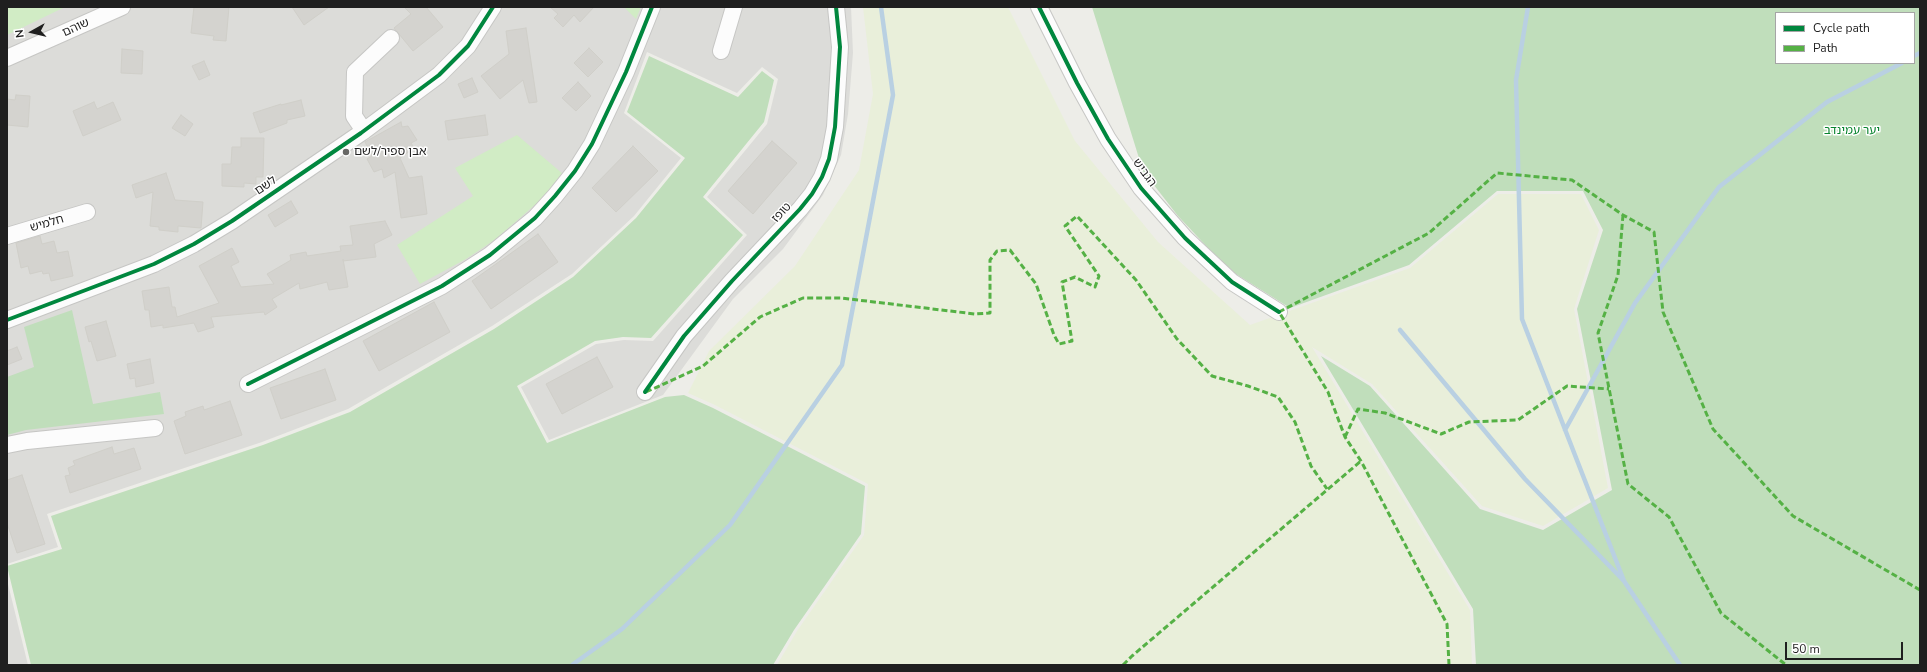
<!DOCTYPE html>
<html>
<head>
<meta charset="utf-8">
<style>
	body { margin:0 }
	#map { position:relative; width:1927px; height:672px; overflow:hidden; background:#edede8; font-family:"Nunito Sans",sans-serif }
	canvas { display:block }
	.frame { position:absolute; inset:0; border:8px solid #1f1f1f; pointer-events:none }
	.legend { position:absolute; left:1775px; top:12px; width:140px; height:52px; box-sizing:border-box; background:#fff; border:1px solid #a5a5a5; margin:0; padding:5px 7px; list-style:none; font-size:12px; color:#1f1f1f }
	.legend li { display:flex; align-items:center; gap:8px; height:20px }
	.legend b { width:20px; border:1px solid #a5a5a5 }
	.north { position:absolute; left:12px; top:12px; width:40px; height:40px; -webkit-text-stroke:3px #fff; paint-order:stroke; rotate:262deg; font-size:11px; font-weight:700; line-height:16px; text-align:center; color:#1f1f1f }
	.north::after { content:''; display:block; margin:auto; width:14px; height:18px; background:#1f1f1f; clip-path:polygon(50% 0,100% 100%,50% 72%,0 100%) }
	.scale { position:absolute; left:1785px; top:642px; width:118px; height:18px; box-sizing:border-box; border:2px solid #1f1f1f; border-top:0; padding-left:5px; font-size:12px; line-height:14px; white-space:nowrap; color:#1f1f1f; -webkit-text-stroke:3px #fff; paint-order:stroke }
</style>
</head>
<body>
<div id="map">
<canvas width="1927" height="672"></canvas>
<div class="frame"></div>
<ul class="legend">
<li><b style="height:5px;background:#00873e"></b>Cycle path</li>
<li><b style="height:5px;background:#55b145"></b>Path</li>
</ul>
<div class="north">N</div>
<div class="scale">50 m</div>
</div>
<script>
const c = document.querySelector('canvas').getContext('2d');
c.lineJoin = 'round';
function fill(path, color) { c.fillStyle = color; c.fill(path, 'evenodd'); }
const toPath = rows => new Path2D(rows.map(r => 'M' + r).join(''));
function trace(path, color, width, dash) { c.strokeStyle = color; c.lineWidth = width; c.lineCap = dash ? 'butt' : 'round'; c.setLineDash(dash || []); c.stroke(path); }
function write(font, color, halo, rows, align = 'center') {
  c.font = font + ' "Nunito Sans","Noto Sans Hebrew",sans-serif'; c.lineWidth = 3; c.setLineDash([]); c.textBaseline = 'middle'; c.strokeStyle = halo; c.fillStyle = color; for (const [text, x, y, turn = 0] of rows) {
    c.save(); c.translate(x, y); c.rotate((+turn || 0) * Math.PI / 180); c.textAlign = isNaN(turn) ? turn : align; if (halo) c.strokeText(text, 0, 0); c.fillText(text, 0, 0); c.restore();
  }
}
fill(toPath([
	[7,7,851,7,853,53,848,114,841,155,823,195,783,249,733,299,663,395,549,440,521,387,596,344,624,340,653,341,747,235,707,197,767,124,778,79,762,67,737,93,647,52,624,113,681,158,634,216,572,274,492,326,348,409,262,442,47,514,58,547,7,564],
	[7,580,28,665,7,665]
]), '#dcdcd9');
fill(toPath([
	[863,7,1008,7,1075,141,1158,242,1250,325,1410,268,1498,194,1581,194,1599,230,1574,309,1608,488,1543,526,1482,506,1372,384,1312,347,1470,610,1472,665,777,665,797,631,864,535,868,484,715,405,688,393,709,351,795,266,859,170,873,94]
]), '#e9efda');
fill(toPath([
	[7,7,65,7,7,35],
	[624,7,641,7,636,19],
	[517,135,563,174,537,203,496,239,466,259,420,284,397,245,473,196,455,168]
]), '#d1ecc5');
fill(toPath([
	[1092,7,1920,7,1920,665,1476,665,1473,609,1321,356,1370,386,1480,509,1543,530,1612,490,1577,309,1603,230,1583,191,1497,191,1409,265,1290,308,1228,269,1178,216,1143,171],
	[1776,13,1914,13,1914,63,1776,63],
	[649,56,738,97,762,71,774,80,764,122,703,197,743,235,651,338,623,337,595,341,517,386,547,443,665,397,684,395,713,408,865,486,861,534,794,630,773,665,31,665,7,566,62,549,51,516,263,445,350,412,494,329,573,277,636,218,685,158,627,112],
	[72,310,93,404,160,392,164,414,26,430,7,435,7,377,34,367,24,327]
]), '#c0debb');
trace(toPath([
	[1528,7,1516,80,1522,319,1624,581],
	[1914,56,1920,53],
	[1400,330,1525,479,1624,581,1680,665],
	[1565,430,1635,303,1719,187,1827,102,1902,63],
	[572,665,622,629,730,525,842,365,893,95,881,7]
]), '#b9d0e2', 4.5);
const building = toPath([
	[194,7,229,7,226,41,213,40,214,36,191,33,194,7],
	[292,7,329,7,304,25,292,7],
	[404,7,426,7,443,27,413,51,394,28,411,14,404,7],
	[550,7,594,7,580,22,574,15,563,27,554,18,558,14,550,7],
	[526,28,537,102,529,103,523,80,500,99,481,76,509,54,506,31,526,28],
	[589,48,603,62,588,77,574,63,589,48],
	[122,49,143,51,142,74,121,73,122,49],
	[204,61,210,75,199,80,192,66,204,61],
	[472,78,478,92,464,98,458,84,472,78],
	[578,82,591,96,576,111,562,98,578,82],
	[16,95,30,96,28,127,7,125,7,99,15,100,16,95],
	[301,100,305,116,287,120,287,123,260,133,253,113,281,104,281,105,301,100],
	[94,102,97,109,113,102,121,120,83,136,73,111,94,102],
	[181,115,193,124,185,136,172,128,181,115],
	[485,115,488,135,448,140,445,121,485,115],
	[401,122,402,127,408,126,417,140,411,143,414,148,400,158,409,178,422,176,427,214,401,218,395,172,384,178,382,169,374,172,367,159,372,156,365,142,401,122],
	[241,138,264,138,263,177,256,177,256,184,244,183,244,187,222,186,222,164,231,164,232,147,241,147,241,138],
	[772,141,797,163,753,214,728,191,772,141],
	[633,146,658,171,616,212,592,188,633,146],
	[166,173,175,200,203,202,201,228,178,226,178,232,159,230,159,227,150,226,153,192,136,198,132,185,166,173],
	[291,201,298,213,275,227,268,215,291,201],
	[385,221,392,235,374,244,376,257,343,261,343,259,348,287,329,290,327,282,300,289,299,283,272,299,277,307,265,315,264,312,211,317,214,327,198,332,194,323,163,328,163,325,151,327,149,310,145,310,142,291,169,287,172,307,175,307,177,317,219,303,199,266,232,248,239,262,231,266,241,287,274,284,267,274,291,260,290,255,306,252,307,256,341,251,340,246,353,245,350,226,385,221],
	[538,234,558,262,491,309,472,281,538,234],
	[40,236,42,244,54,241,57,253,68,251,73,276,51,281,49,273,43,274,42,271,30,274,28,266,21,268,16,243,40,236],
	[434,302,450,332,379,371,363,341,434,302],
	[106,321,116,356,97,361,91,341,89,342,85,327,106,321],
	[17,347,22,359,7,365,7,351,17,347],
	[597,357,613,387,562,414,546,384,597,357],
	[150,359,154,383,136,387,135,378,130,379,127,364,150,359],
	[325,369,336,400,281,419,270,388,325,369],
	[230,401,242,435,185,454,174,421,186,416,185,412,203,406,204,410,230,401],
	[112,447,114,454,134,448,141,469,70,493,65,476,70,475,68,468,75,465,73,461,112,447],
	[22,475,45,544,17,553,7,523,7,480,22,475]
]);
fill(building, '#d4d3cf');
trace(building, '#d0cfc9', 1);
const minor = toPath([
	[1039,7,1077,83,1108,139,1141,188,1185,238,1232,282,1279,312],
	[721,51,734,7],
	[7,58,122,7],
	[364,131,354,116,355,72,391,38],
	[7,236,87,212],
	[7,320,154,264,194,244,232,221,361,133,439,75,468,46,493,7],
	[248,384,442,286,490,255,535,218,555,196,575,171,592,144,626,72,652,7],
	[645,392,684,336,732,281,800,209,812,194,822,177,829,159,835,127,840,47,836,7],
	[7,445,27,441,155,428]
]);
trace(minor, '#c6c6c4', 18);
trace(minor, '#fcfcfc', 16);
trace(toPath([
	[1623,215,1618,275,1598,333,1628,484,1669,517,1721,613,1786,665],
	[646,392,703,366,760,317,803,298,841,298,975,314,990,313,990,260,997,251,1010,250,1036,284,1054,335,1059,344,1072,341,1062,282,1075,277,1095,287,1099,276,1065,226,1077,216,1136,280,1177,339,1212,376,1248,386,1278,397,1295,422,1311,466,1327,489],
	[1345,437,1358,409,1385,413,1441,434,1469,422,1518,420,1567,386,1609,389],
	[1123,665,1132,656,1361,461],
	[1449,665,1447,624,1361,461,1345,437,1328,392,1279,312,1429,233,1497,173,1572,180,1623,215,1654,232,1663,312,1713,429,1793,516,1920,590]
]), '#55b145', 3, [6, 3]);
trace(toPath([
	[1039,7,1077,83,1108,139,1141,188,1185,238,1232,282,1279,312],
	[7,320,154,264,194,244,232,221,361,133,439,75,468,46,493,7],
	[248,384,442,286,490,255,535,218,555,196,575,171,592,144,626,72,652,7],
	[645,392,684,336,732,281,800,209,812,194,822,177,829,159,835,127,840,47,836,7]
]), '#00873e', 4);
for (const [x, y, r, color] of [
	[346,152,4,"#676765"]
]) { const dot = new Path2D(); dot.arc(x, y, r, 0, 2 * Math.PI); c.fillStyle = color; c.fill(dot); trace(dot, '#fff', 1.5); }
write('12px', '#1f1f1f', '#fff', [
	["שוהם",76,28,-25],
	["הגביש",1144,173,54],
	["לשם",266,186,-34],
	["טופז",782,213,-47],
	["חלמיש",47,224,-16]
]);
write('12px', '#07832d', '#fff', [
	["יער עמינדב",1852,131]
]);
write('12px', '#1f1f1f', '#fff', [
	["אבן ספיר/לשם",354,152]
], 'left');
</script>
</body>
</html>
